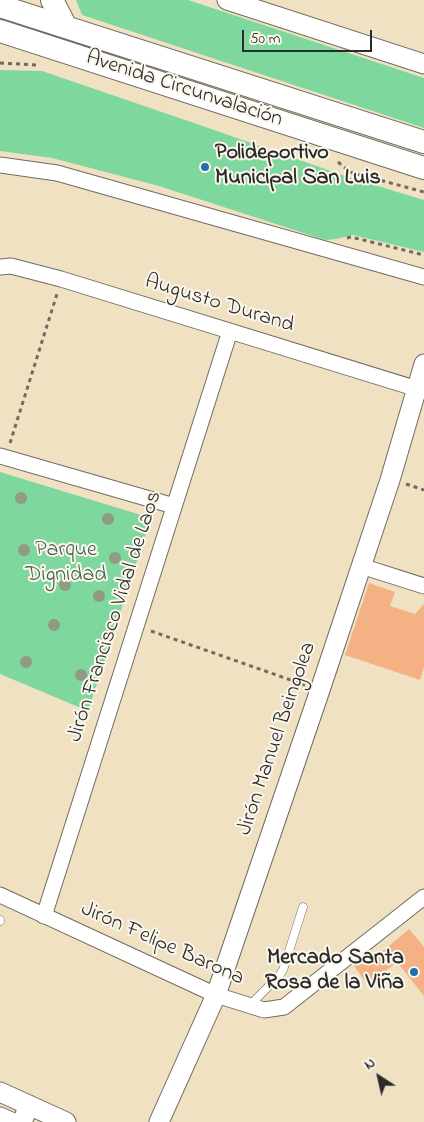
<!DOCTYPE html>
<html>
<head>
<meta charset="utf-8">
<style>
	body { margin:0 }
	#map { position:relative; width:424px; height:1122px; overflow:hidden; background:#f0e1c3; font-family:"Indie Flower",sans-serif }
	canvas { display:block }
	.north { position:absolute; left:354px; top:1052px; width:50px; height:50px; -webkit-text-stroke:4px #fbf7ec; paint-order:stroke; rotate:325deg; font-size:14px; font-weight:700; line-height:20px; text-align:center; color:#2b2b2b }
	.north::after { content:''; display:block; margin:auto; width:18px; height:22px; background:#2b2b2b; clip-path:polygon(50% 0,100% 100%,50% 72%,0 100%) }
	.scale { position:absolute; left:242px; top:30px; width:130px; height:22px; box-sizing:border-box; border:2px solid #2b2b2b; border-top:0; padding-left:6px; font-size:15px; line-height:18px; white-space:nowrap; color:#2b2b2b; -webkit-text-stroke:4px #fbf7ec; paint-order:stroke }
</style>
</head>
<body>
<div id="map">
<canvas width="424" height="1122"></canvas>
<div class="north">N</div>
<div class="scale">50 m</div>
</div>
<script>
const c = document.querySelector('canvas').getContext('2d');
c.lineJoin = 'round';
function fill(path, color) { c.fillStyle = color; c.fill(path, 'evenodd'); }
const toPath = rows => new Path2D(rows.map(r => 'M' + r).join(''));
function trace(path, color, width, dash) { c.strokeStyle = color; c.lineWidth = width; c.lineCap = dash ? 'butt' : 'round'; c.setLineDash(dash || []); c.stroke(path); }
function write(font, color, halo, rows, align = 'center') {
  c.font = font + ' "Indie Flower",sans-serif'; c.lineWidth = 4; c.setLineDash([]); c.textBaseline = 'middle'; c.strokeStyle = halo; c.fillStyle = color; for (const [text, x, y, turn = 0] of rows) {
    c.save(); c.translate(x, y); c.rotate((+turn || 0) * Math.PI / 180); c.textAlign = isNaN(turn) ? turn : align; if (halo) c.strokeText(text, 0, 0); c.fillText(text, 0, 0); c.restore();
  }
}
fill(toPath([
	[76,0,188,0,424,78,424,128,82,15],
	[0,70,42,71,194,123,348,177,424,200,424,252,353,235,336,239,325,240,159,186,52,158,0,151],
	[0,472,151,518,88,711,0,674]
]), '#7ed89e');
fill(toPath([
	[369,583,395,592,390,606,415,614,424,604,424,667,420,680,345,655],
	[409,929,424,947,424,996,397,962,368,985,354,966,366,957,370,962]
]), '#f3b184');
const service = toPath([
	[0,921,0,920],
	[250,1005,279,976,283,970,303,907]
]);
const minor = toPath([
	[0,165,57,173,424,277],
	[0,267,11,266,61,279,424,391],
	[0,456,174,506],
	[361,566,424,586],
	[0,895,216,995,264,1010,284,1007,424,897],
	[44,916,230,331]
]);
const tertiary = toPath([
	[227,0,424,64],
	[0,1092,66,1122],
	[0,1117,11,1122],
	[22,1122,29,1105],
	[159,1122,216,995,320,690,390,480,424,364]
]);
const primary = toPath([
	[52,0,66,27],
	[0,6,424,142],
	[0,31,424,168]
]);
trace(service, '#706b60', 9);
trace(minor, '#706b60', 17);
trace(tertiary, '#706b60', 21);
trace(primary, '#706b60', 24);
trace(toPath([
	[0,63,38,65],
	[338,162,350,172,424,192],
	[347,238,351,237,424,255],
	[10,443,57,294],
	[406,484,424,490],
	[151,631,305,685]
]), '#706b60', 3, [4, 4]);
trace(service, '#fff', 8);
trace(minor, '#fff', 15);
trace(tertiary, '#fff', 19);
trace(primary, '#fff', 22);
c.fillStyle = '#919a83';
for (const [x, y] of [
	[21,498],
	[108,519],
	[24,550],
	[60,550],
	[115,558],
	[65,585],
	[99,596],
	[54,625],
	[26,662],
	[81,675]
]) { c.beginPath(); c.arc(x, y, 6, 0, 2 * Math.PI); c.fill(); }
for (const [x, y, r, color] of [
	[205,167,5,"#1f6fb2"],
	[414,972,5,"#1f6fb2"]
]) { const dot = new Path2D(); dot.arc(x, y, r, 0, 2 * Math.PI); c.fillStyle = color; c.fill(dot); trace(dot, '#fbf7ec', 2); }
write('22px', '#2b2b2b', '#fbf7ec', [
	["Avenida Circunvalación",184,90,18],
	["Augusto Durand",219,305,17],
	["Jirón Francisco Vidal de Laos",116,617,-72],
	["Jirón Manuel Beingolea",278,739,-71],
	["Jirón Felipe Barona",162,945,24]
]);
write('bold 22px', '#2b2b2b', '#fbf7ec', [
	["Polideportivo",215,154],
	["Municipal San Luis",215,179],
	["Mercado Santa",404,959,"right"],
	["Rosa de la Viña",404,984,"right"]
], 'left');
write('22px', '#445f4e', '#fbf7ec', [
	["Parque",66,551],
	["Dignidad",66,576]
]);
</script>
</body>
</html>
